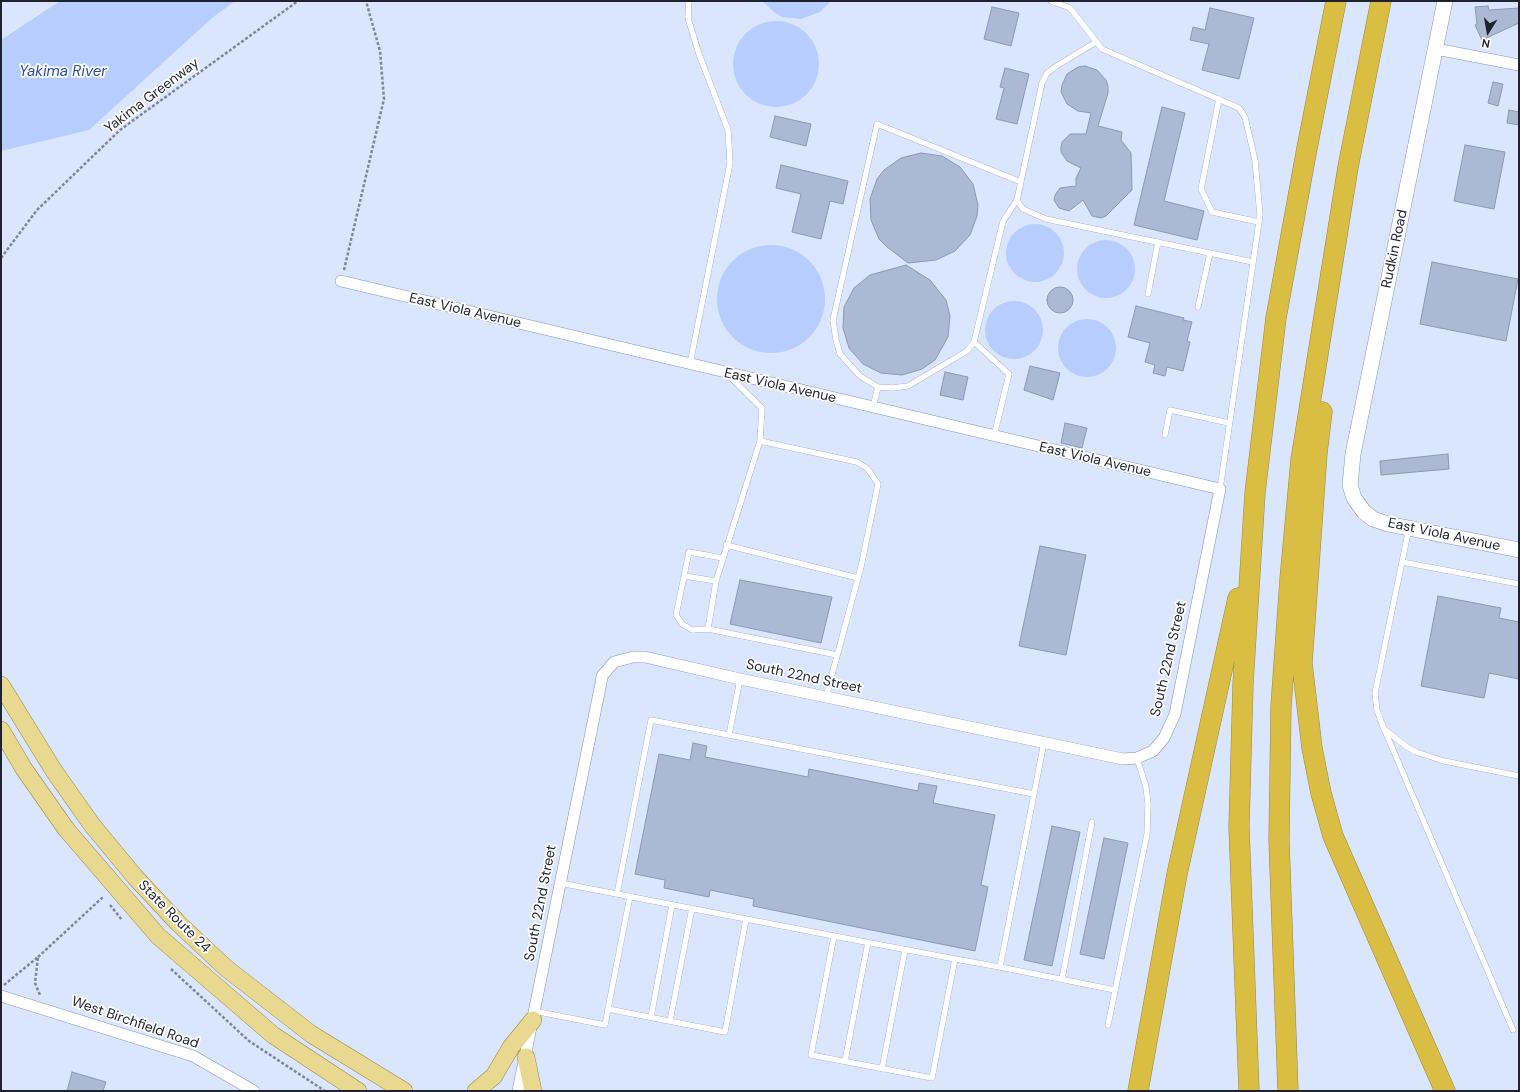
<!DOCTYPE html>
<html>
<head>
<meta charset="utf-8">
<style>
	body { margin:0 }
	#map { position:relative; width:1520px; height:1092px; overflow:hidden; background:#dae5fe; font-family:"DM Sans",sans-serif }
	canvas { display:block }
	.frame { position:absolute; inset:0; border:2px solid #1d222d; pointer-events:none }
	.north { position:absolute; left:1468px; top:12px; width:40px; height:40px; -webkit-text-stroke:3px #fff; paint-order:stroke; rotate:191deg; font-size:11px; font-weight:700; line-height:16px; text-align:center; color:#1d222d }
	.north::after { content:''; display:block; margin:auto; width:14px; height:18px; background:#1d222d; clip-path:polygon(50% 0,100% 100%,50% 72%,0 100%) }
</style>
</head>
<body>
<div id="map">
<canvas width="1520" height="1092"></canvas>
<div class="frame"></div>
<div class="north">N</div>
</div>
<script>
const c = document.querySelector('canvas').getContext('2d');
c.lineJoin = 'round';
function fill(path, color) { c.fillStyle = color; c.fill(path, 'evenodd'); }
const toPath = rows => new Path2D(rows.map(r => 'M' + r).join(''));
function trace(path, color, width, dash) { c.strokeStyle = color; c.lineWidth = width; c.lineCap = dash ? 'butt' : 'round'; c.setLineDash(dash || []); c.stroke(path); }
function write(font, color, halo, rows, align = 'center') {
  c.font = font + ' "DM Sans",sans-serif'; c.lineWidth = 3.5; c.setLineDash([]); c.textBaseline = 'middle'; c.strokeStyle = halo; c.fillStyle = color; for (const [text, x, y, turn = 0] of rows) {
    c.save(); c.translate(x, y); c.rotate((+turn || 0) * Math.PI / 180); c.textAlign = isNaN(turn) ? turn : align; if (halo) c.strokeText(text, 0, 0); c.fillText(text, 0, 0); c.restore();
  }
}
fill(toPath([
	[60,1,235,1,212,18,89,130,1,151,1,40],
	[762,1,831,1,820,12,801,19,782,17,774,12],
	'733 64a43 43 0 1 1 86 0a43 43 0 1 1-86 0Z',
	'1006 253a29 29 0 1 1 58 0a29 29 0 1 1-58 0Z',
	'1077 269a29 29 0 1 1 58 0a29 29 0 1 1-58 0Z',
	'717 299a54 54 0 1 1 108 0a54 54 0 1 1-108 0Z',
	'985 330a29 29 0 1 1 58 0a29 29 0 1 1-58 0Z',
	'1058 348a29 29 0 1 1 58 0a29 29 0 1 1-58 0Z'
]), '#b7cdfe');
const building = toPath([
	[1488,6,1489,10,1519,8,1519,23,1482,40,1475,25,1477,24,1475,7,1488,6],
	[992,7,1019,13,1011,46,984,39,992,7],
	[1210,8,1254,18,1239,79,1202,70,1209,44,1190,40,1193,27,1205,30,1210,8],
	[1085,66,1097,70,1106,80,1108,86,1108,93,1098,126,1122,132,1121,140,1131,153,1132,190,1106,216,1101,218,1092,216,1083,200,1069,211,1059,208,1054,200,1055,195,1060,188,1076,186,1076,178,1081,168,1067,161,1061,152,1061,147,1062,142,1070,134,1086,134,1091,113,1078,111,1067,104,1061,92,1062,85,1067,74,1078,67,1085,66],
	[1005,68,1029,74,1017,124,996,119,1004,88,1000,87,1005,68],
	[1493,82,1503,84,1498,106,1488,103,1493,82],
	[1162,107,1185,113,1164,201,1204,211,1197,240,1134,225,1162,107],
	[1509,110,1519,112,1519,125,1507,123,1509,110],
	[775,116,811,124,806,146,770,137,775,116],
	[1465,145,1505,152,1494,209,1454,201,1465,145],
	[921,153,942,156,960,167,973,184,978,205,977,216,970,235,955,251,936,260,908,263,887,247,879,239,871,220,870,199,877,179,884,170,901,158,921,153],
	[781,165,848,181,843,204,830,201,821,239,792,232,801,194,776,188,781,165],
	[1432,262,1518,279,1506,341,1420,324,1432,262],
	[906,265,930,280,946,300,950,316,948,337,935,360,922,369,902,375,881,373,863,364,849,348,843,328,844,307,854,288,870,275,906,265],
	'1047 300a13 13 0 1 1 26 0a13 13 0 1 1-26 0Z',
	[1136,306,1184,318,1183,320,1192,322,1187,341,1190,342,1183,371,1167,367,1165,376,1153,373,1155,365,1145,362,1150,343,1128,337,1136,306],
	[1030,366,1060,373,1053,400,1024,390,1030,366],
	[945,372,968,377,963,400,940,395,945,372],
	[1065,423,1087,428,1082,448,1061,443,1065,423],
	[1448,454,1449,469,1381,475,1380,461,1448,454],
	[1040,546,1086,555,1066,655,1019,646,1040,546],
	[740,580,832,597,821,643,730,624,740,580],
	[1438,596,1501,608,1499,618,1519,622,1519,679,1489,673,1484,698,1421,686,1438,596],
	[693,743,707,746,705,757,808,777,809,769,918,791,919,783,937,786,933,803,995,815,981,885,988,887,975,951,753,906,754,899,710,890,709,897,664,888,665,880,635,874,659,754,690,760,693,743],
	[1052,826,1080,832,1052,966,1024,960,1052,826],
	[1104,838,1128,843,1104,959,1080,954,1104,838],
	[72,1072,106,1082,103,1091,67,1091,72,1072]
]);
fill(building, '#abb9d5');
trace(building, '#8b98b4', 1);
const lane = toPath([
	[689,1,688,18,699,54,728,130,730,163,690,364],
	[1051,1,1070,8,1102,49,1239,108,1245,117,1255,160,1260,215,1220,489],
	[1096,42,1058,65,1047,73,1042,83,1017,200,1023,209,1046,219,1253,262],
	[1219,99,1201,189,1212,212,1259,222],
	[1148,294,1158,242],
	[1198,307,1210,253],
	[974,342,1009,374,994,436],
	[727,374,762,408,760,441,857,462,868,469,878,484,861,567,826,697],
	[878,387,860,376,840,354,836,340,833,320,877,124,1021,182],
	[873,407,878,387,892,388,908,386,967,351,974,342,1003,221,1017,200],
	[1165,435,1170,410,1229,423],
	[760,441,716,581,708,629,837,655],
	[1409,528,1375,693,1377,710,1384,729,1407,747,1416,752,1444,761,1519,776],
	[726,545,858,578],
	[1402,562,1519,584],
	[684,576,689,552,723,558],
	[708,629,692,630,682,624,676,615,684,576,716,581],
	[1385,731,1513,1030],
	[729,735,740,679],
	[1034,794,1044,742],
	[560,883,746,919,834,936,955,959,932,1078,811,1055,834,936],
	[617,894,651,720,1034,794,1000,967,955,959],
	[630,896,608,1009,725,1032,746,919],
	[1000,967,1115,990],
	[1062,979,1092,822],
	[534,1011,605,1025,608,1009],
	[651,1017,672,905],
	[670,1021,692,908],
	[1108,1025,1147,834,1148,804,1146,787,1137,758],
	[845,1061,868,942],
	[882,1069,905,950]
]);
const street = toPath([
	[1436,49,1519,65],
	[341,281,1220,489,1175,714,1164,738,1153,751,1137,758,1123,759,740,679,645,657,633,657,614,662,602,676,601,683,518,1091],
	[1,996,193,1056,254,1091]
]);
const secondary = toPath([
	[1445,1,1353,454,1350,485,1354,498,1364,512,1373,519,1388,524,1519,550]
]);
const primary = toPath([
	[1,685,54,771,92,825,135,877,178,923,226,968,311,1034,404,1091],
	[1,730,24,769,66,829,158,936,273,1035,358,1091],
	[526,1057,533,1091],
	[476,1091,494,1076,511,1047,533,1020]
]);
const highway = toPath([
	[1322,412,1317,453,1302,663,1312,748,1321,793,1333,836,1445,1091],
	[1138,1091,1177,874,1238,598],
	[1249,1091,1239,827,1243,684,1255,493,1276,318,1307,148,1336,1],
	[1288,1091,1279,840,1281,706,1290,579,1301,460,1348,167,1381,1]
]);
trace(lane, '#8794b0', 6);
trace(street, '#8794b0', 12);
trace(secondary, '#8794b0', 16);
trace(primary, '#98873c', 18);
trace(highway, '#98873c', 21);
trace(toPath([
	[1,258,37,210,120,130,298,1],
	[344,270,384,99,380,51,366,1],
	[110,905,122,920],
	[38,957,103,897],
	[171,969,249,1041,325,1091],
	[4,985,38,957,35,983,40,995]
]), '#7e8698', 2.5, [3, 2]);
trace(lane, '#fff', 5.5);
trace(street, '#fff', 11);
trace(secondary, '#fff', 15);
trace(primary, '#e9d88f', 17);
trace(highway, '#dabe44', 20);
write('14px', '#1d222d', '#fff', [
	["Yakima Greenway",152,96,-37],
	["Rudkin Road",1395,249,-78],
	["East Viola Avenue",465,311,13],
	["East Viola Avenue",780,386,13],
	["East Viola Avenue",1095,460,13],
	["East Viola Avenue",1444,535,12],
	["South 22nd Street",1169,659,-77],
	["South 22nd Street",804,677,12],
	["South 22nd Street",541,903,-79],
	["State Route 24",174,917,45],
	["West Birchfield Road",135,1023,19]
]);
write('italic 15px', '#2a4ba6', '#fff', [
	["Yakima River",63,72]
]);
</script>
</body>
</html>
